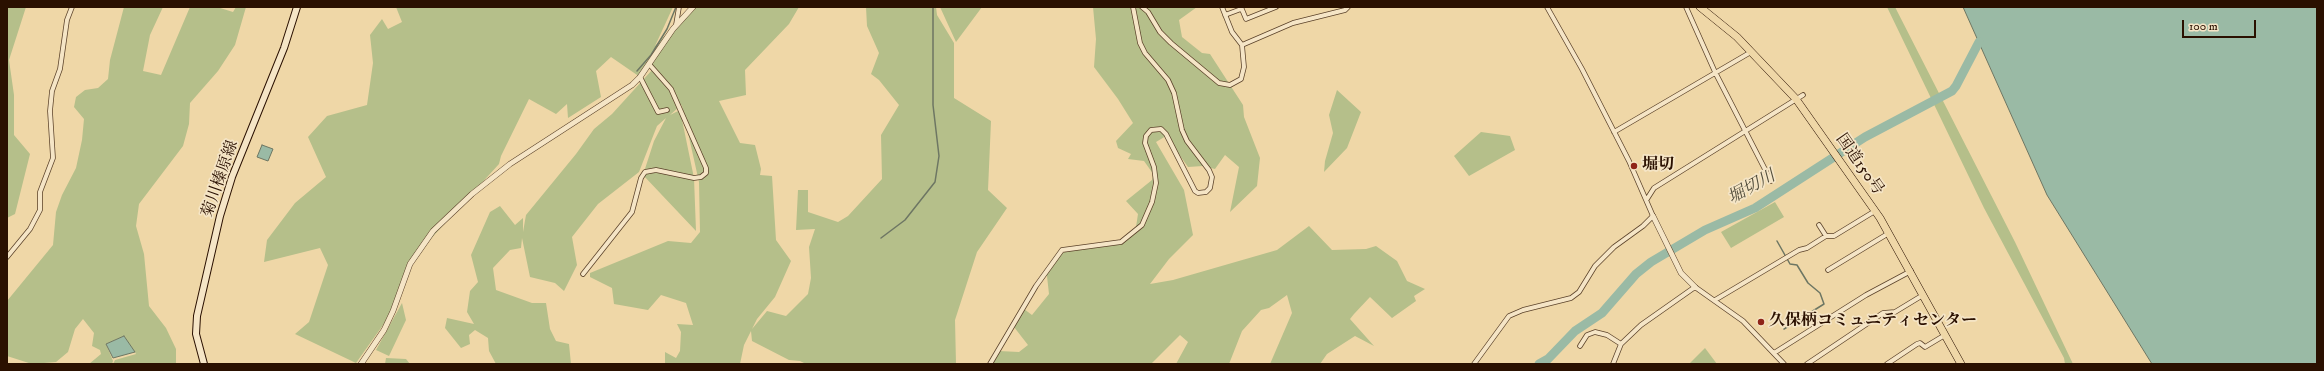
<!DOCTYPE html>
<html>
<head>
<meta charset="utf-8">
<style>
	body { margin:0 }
	#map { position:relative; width:2324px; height:371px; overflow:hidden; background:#efd7a7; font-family:"IM FELL DW Pica",serif }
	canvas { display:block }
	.frame { position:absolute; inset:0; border:8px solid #2a1000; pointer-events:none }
	.scale { position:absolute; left:2182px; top:20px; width:74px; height:18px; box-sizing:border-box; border:2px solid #2a1000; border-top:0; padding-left:5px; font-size:12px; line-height:14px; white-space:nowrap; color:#2a1000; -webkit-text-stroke:3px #f5e5c6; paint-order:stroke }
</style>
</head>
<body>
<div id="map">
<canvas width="2324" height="371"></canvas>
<div class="frame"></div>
<div class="scale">100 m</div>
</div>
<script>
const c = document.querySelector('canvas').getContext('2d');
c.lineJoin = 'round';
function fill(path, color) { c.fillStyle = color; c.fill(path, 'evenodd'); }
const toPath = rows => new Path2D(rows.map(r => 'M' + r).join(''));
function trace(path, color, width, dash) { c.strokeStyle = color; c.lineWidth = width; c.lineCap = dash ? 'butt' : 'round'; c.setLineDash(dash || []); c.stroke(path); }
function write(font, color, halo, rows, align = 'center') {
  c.font = font + ' "IM FELL DW Pica","Noto Serif JP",serif'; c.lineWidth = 3.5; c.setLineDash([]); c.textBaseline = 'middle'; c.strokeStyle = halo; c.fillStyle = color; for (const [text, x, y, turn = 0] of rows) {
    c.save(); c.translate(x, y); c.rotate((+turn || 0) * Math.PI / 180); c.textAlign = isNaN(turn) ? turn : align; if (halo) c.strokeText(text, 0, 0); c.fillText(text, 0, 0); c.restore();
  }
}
fill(toPath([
	[7,7,26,7,9,60,14,95,14,135,30,154,15,214,7,218],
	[124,7,163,7,150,35,143,71,161,75,190,7,217,7,233,12,236,7,246,7,235,45,218,71,190,103,189,124,183,146,139,204,136,226,144,254,149,306,166,328,176,349,176,364,113,364,115,360,136,354,124,336,106,344,113,361,112,364,89,364,101,354,100,350,92,346,94,333,83,319,75,329,68,352,56,362,32,364,7,356,7,301,53,245,56,212,62,195,76,168,82,140,84,119,74,107,76,97,85,90,98,88,108,79,110,60],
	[396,7,673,7,655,46,692,7,799,7,789,24,745,70,746,95,719,101,740,143,755,145,761,169,760,175,772,176,776,240,791,261,775,297,757,319,752,329,767,311,786,316,808,294,811,278,809,247,815,229,796,230,798,190,808,190,808,212,838,222,848,216,882,179,881,135,899,105,879,80,871,74,879,53,867,26,866,7,936,7,937,15,954,43,954,98,991,121,988,190,1007,208,977,252,955,320,956,364,806,364,800,361,789,360,752,341,751,331,744,345,740,364,665,364,665,352,676,358,680,351,681,332,677,324,693,325,686,303,661,295,648,310,614,304,612,288,590,277,590,273,668,241,691,243,700,232,699,182,682,106,671,92,678,108,670,115,680,110,694,178,696,231,643,175,654,141,666,118,657,126,639,172,598,204,572,237,577,265,564,291,555,283,530,277,522,238,521,248,510,250,493,268,496,290,532,303,546,303,550,329,556,341,569,344,571,364,496,364,489,351,488,338,475,330,469,335,470,344,461,348,445,328,447,318,474,324,467,312,470,291,478,282,471,255,490,212,500,206,515,225,523,218,523,232,526,215,576,154,594,129,612,114,652,70,647,64,640,77,611,57,596,71,601,97,568,118,567,104,556,114,529,99,501,156,499,164,407,265,393,311,356,363,295,334,309,322,328,265,320,248,264,262,267,240,295,203,326,177,308,137,327,116,367,105,373,63,370,35,382,19,388,29,402,22],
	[940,7,982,7,956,42],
	[1093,7,1197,7,1179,20,1182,37,1202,53,1210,54,1243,105,1244,117,1260,158,1257,186,1230,212,1239,167,1225,155,1215,169,1203,166,1188,167,1166,136,1156,142,1184,190,1193,235,1169,259,1150,284,1173,280,1277,250,1309,226,1332,250,1366,249,1376,246,1397,261,1407,281,1425,289,1414,296,1416,301,1392,318,1370,297,1354,314,1350,319,1374,346,1355,336,1327,354,1320,364,1270,364,1292,313,1287,295,1269,308,1261,310,1242,331,1229,364,1176,364,1188,342,1180,335,1151,364,991,364,999,351,1019,352,1028,345,1014,327,1024,309,1032,315,1049,294,1047,276,1044,274,1058,256,1071,248,1118,241,1126,238,1136,227,1138,214,1126,201,1152,180,1154,175,1144,161,1128,159,1131,154,1118,148,1116,141,1133,123,1118,99,1094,67,1096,39],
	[1887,7,1895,7,2015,242,2073,364,2065,364,2064,358,1984,208],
	[1337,90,1361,112,1347,148,1324,172,1325,161,1333,133,1329,115],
	[1481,132,1510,136,1515,150,1469,176,1454,156],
	[1775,202,1784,217,1731,248,1721,232],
	[402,303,406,320,389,356,376,350],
	[1705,348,1717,364,1689,364],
	[386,358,406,359,410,364,385,364]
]), '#b5bf8a');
const water = toPath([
	[1963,7,2317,7,2317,364,2152,364,2047,195,1963,7],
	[262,145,273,149,268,161,257,157,262,145],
	[124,336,135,352,113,358,106,344,124,336]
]);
fill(water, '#9abaa5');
trace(water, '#6d7663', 1);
trace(toPath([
	[637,71,651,55,667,29,676,7],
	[881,238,905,220,935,182,939,156,933,105,933,7],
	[1777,241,1790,264,1797,265,1808,283,1820,293,1824,304,1784,329]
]), '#6d7663', 1.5);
trace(toPath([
	[1539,364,1548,359,1575,331,1602,313,1636,274,1651,262,1705,230,1755,208,1865,137,1952,91,1956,86,1979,42]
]), '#9abaa5', 9);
const minor = toPath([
	[1142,7,1148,12,1160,32,1171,43,1219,83,1230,85,1241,79,1244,67,1242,45,1232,32,1222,7],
	[1241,7,1246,19,1276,7],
	[1686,7,1715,72,1771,181],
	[1225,15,1241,9],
	[676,25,679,7],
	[1242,45,1293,23,1345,10,1348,7],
	[640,77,658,112,667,110],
	[1614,132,1751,52],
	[1647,199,1654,188,1803,95],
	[1819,225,1826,236],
	[7,257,30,229,40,210,40,192,53,158,50,111,52,91,60,69,67,20,72,7],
	[1828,270,1889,233],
	[583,274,632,212,641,178,645,172,656,170,694,178,701,177,706,173,706,168,671,89,649,64],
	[1715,300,1799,250,1807,248,1826,236,1834,236,1875,211],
	[1580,346,1587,335,1595,332,1607,335,1621,344],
	[1774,353,1866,295,1911,271],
	[990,364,1036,286,1062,250,1121,242,1142,225,1152,202,1156,183,1154,167,1145,143,1146,136,1151,130,1161,129,1166,134,1195,191,1198,193,1206,192,1210,188,1212,177,1209,170,1187,141,1182,130,1174,93,1168,80,1145,53,1140,43,1133,7],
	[1474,364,1509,316,1523,310,1571,298,1579,292,1595,266,1614,247,1643,226,1653,216,1629,161,1582,69,1547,7],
	[1613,364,1621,344,1641,325,1695,287,1743,321,1784,364],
	[1807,364,1883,313,1895,312,1923,295],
	[1887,364,1917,344,1920,343,1925,347,1945,335]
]);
const tertiary = toPath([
	[1653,216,1681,273,1695,287],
	[361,364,384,330,393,311,410,264,433,231,472,194,510,164,632,85,640,77,673,29,693,7]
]);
const secondary = toPath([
	[204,364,196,334,197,316,220,216,232,177,284,48,297,7]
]);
const trunk = toPath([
	[1700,7,1737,37,1796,99,1880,218,1961,364]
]);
trace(minor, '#5b422a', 5.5);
trace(tertiary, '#5b422a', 6);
trace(secondary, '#2a1000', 8);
trace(trunk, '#2a1000', 8);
trace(minor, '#f5e5c6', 4);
trace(tertiary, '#f5e5c6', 5);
trace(secondary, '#f5e5c6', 6);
trace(trunk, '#efd7a7', 7);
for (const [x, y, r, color] of [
	[1634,166,4,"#8f2418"],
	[1761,322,4,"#8f2418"]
]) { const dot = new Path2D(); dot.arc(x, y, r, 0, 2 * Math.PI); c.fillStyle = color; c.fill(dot); trace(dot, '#f5e5c6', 1.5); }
write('16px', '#2a1000', '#f5e5c6', [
	["国道150号",1859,165,55],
	["菊川榛原線",221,179,-71]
]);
write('bold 16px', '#2a1000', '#f5e5c6', [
	["堀切",1642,166],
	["久保柄コミュニティセンター",1769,322]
], 'left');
write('italic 17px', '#514c3a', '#f5e5c6', [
	["堀切川",1752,188,-29]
]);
</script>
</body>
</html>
